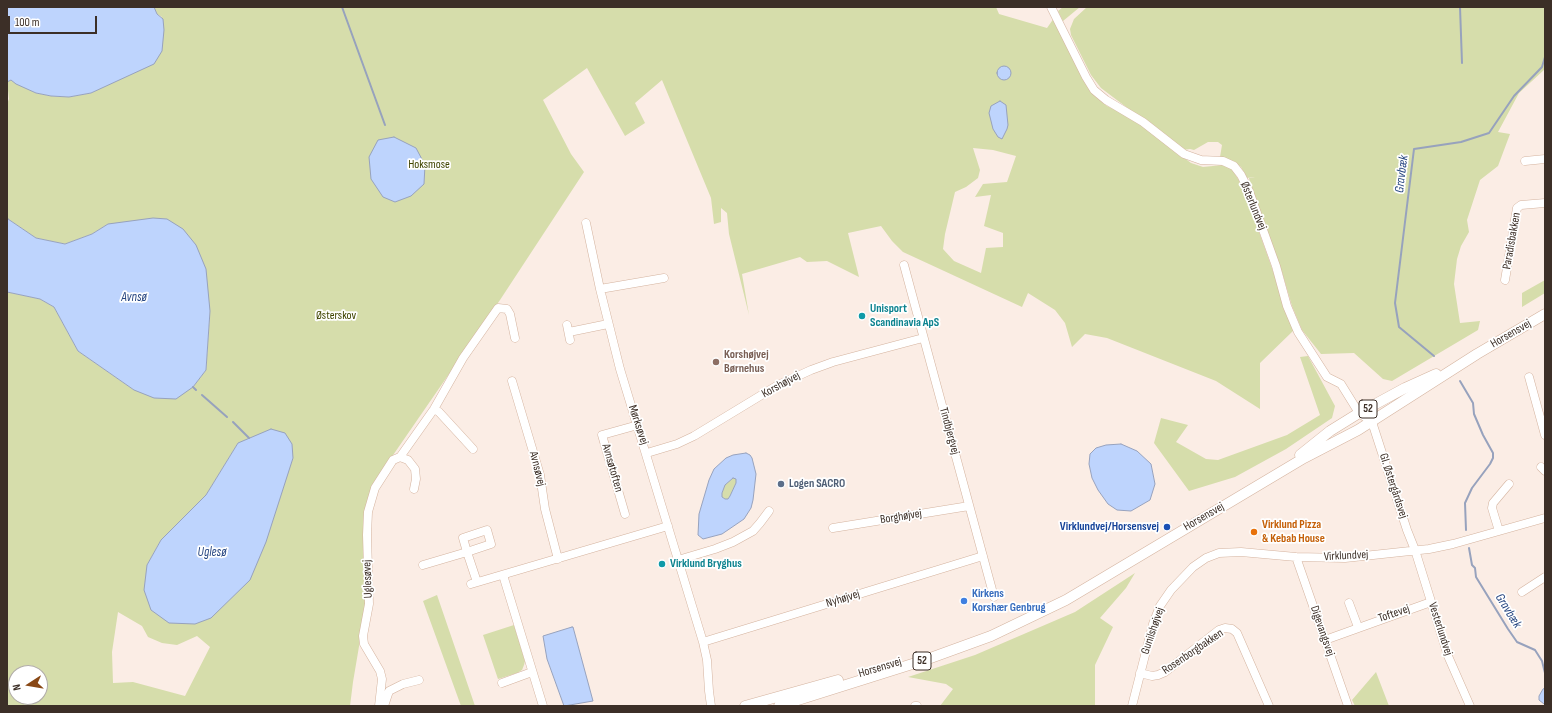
<!DOCTYPE html>
<html>
<head>
<meta charset="utf-8">
<style>
	body { margin:0 }
	#map { position:relative; width:1552px; height:713px; overflow:hidden; background:#fbede5; font-family:"Sofia Sans Condensed",sans-serif }
	canvas { display:block }
	.frame { position:absolute; inset:0; border:8px solid #3c2f27; pointer-events:none }
	.north { position:absolute; left:8px; top:665px; width:40px; height:40px; box-sizing:border-box; background:#fff; border:1px solid #b1aca9; border-radius:50%; rotate:258deg; font-size:11px; font-weight:700; line-height:16px; text-align:center; color:#3c2f27 }
	.north::after { content:''; display:block; margin:auto; width:14px; height:18px; background:#894815; clip-path:polygon(50% 0,100% 100%,50% 72%,0 100%) }
	.scale { position:absolute; left:8px; top:16px; width:89px; height:18px; box-sizing:border-box; border:2px solid #3c2f27; border-top:0; padding-left:5px; font-size:12px; line-height:14px; white-space:nowrap; color:#3c2f27; -webkit-text-stroke:3px #fff; paint-order:stroke }
</style>
</head>
<body>
<div id="map">
<canvas width="1552" height="713"></canvas>
<div class="frame"></div>
<div class="north">N</div>
<div class="scale">100 m</div>
</div>
<script>
const c = document.querySelector('canvas').getContext('2d');
c.lineJoin = 'round';
function fill(path, color) { c.fillStyle = color; c.fill(path, 'evenodd'); }
const toPath = rows => new Path2D(rows.map(r => 'M' + r).join(''));
function trace(path, color, width, dash) { c.strokeStyle = color; c.lineWidth = width; c.lineCap = dash ? 'butt' : 'round'; c.setLineDash(dash || []); c.stroke(path); }
function write(font, color, halo, rows, align = 'center') {
  c.font = font + ' "Sofia Sans Condensed",sans-serif'; c.lineWidth = 3.5; c.setLineDash([]); c.textBaseline = 'middle'; c.strokeStyle = halo; c.fillStyle = color; for (const [text, x, y, turn = 0] of rows) {
    c.save(); c.translate(x, y); c.rotate((+turn || 0) * Math.PI / 180); c.textAlign = isNaN(turn) ? turn : align; if (halo) c.strokeText(text, 0, 0); c.fillText(text, 0, 0); c.restore();
  }
}
fill(toPath([
	[154,7,996,7,999,14,1047,28,1054,18,1094,94,1107,106,1129,116,1191,163,1203,167,1223,165,1230,167,1235,174,1243,187,1294,330,1260,363,1260,409,1216,381,1107,338,1085,334,1072,347,1065,323,1055,310,1028,293,1022,307,903,252,892,241,881,226,848,233,859,277,827,261,807,262,800,257,742,274,749,315,729,234,727,213,721,208,721,222,714,224,711,198,662,80,635,103,645,123,625,136,587,68,543,100,571,154,584,172,500,300,380,474,370,495,366,605,353,682,350,706,7,706,7,292,40,299,54,307,78,351,134,390,193,387,206,370,210,311,108,224,92,234,65,244,36,238,8,219,7,216,7,104,9,99,7,82,11,80,36,93,51,96,69,97,91,93,115,81,162,17,157,14],
	[973,148,993,150,1016,156,1007,182,983,184,975,197,991,195,984,226,1003,233,1003,247,986,248,981,273,954,261,943,249,945,234,955,192,966,187,978,178,980,170],
	[238,443,293,458,147,565,161,540,206,495],
	[118,612,142,626,148,637,162,643,177,645,197,636,210,647,185,696,133,682,113,683,112,652],
	[16,673,40,673,40,697,16,697],
	[1063,7,1080,7,1063,21,1058,11],
	[1087,7,1545,7,1545,69,1519,93,1498,132,1510,134,1498,166,1480,180,1467,220,1469,232,1461,246,1457,259,1454,284,1460,323,1480,321,1478,330,1392,381,1383,379,1354,353,1321,354,1302,330,1292,306,1282,272,1252,194,1249,178,1255,177,1247,178,1241,167,1235,163,1220,157,1222,145,1218,142,1208,142,1194,150,1190,149,1183,150,1101,88,1091,75,1071,35,1070,29,1074,19],
	[1545,280,1545,293,1522,307,1522,293],
	[1308,356,1335,406,1332,418,1286,449,1235,477,1189,491,1154,443,1161,418,1188,425,1176,442,1206,459,1218,460,1287,435,1320,415,1300,357],
	[733,478,736,479,736,483,730,496,728,499,725,499,722,497,722,493,725,485],
	[1135,573,1126,588,1100,618,1113,627,1095,665,1095,706,940,706,953,689,946,684,908,677,975,655,1075,612],
	[437,595,475,706,461,706,423,601],
	[514,625,525,661,524,665,522,670,517,673,498,679,483,635],
	[1376,672,1389,706,1355,706,1352,700]
]), '#d6ddab');
const water = toPath([
	[7,7,154,7,157,14,163,19,164,30,162,51,154,64,91,93,69,97,51,96,36,93,16,84,11,80,7,82,7,7],
	'997 73a7 7 0 1 1 14 0a7 7 0 1 1-14 0Z',
	[1000,101,1006,105,1008,125,1007,129,1002,139,998,137,993,129,989,113,991,106,1000,101],
	[394,137,416,148,425,165,424,184,411,196,395,202,383,197,371,179,369,157,378,140,394,137],
	[7,216,8,219,36,238,65,244,92,234,108,224,153,218,167,219,183,229,196,245,206,269,210,311,206,370,193,387,176,399,154,398,134,390,78,351,54,307,40,299,7,292,7,216],
	[271,429,285,433,292,444,293,458,266,542,250,580,211,618,195,624,169,623,151,610,144,590,147,565,161,540,206,495,238,443,271,429],
	[1121,444,1137,451,1151,464,1155,484,1150,500,1131,511,1117,510,1108,504,1098,490,1092,478,1089,464,1090,454,1096,448,1106,445,1121,444],
	[746,453,750,455,752,458,756,474,753,500,751,508,744,519,722,534,703,539,698,535,699,514,709,480,714,469,726,458,733,455,746,453],
	[733,478,736,479,736,483,730,496,728,499,725,499,722,497,722,493,725,485,733,478],
	[572,627,573,627,593,701,564,706,547,659,543,636,572,627],
	[1545,688,1545,704,1544,704,1539,700,1539,696,1543,689,1545,688]
]);
fill(water, '#bed4fd');
trace(water, '#97a2bd', 1);
trace(toPath([
	[342,7,385,125],
	[1460,7,1462,63],
	[1434,356,1399,327,1395,303,1414,149,1461,142,1489,133,1514,96,1542,67,1545,57],
	[1460,381,1473,403,1474,414,1483,435,1493,453,1493,458,1490,464,1472,488,1465,503,1466,530],
	[193,387,196,390],
	[202,395,227,417],
	[233,422,249,438],
	[1469,548,1472,565,1475,568,1476,577,1508,629,1517,642,1535,650,1542,661,1545,673]
]), '#97a2bd', 2);
const minor = toPath([
	[1051,7,1086,77,1094,90,1106,100,1143,122,1184,154,1201,160,1223,161,1234,166,1241,175,1249,191,1276,266,1287,306,1298,332,1327,377,1341,384,1359,413,1372,422,1407,530,1415,550,1448,656,1470,706],
	[1525,161,1545,159],
	[586,223,600,289,620,369,703,642,707,660,709,691,711,706],
	[904,265,994,597],
	[1505,280,1517,208,1521,205,1545,203],
	[600,289,664,278],
	[567,325,570,340],
	[569,332,608,324],
	[1529,377,1545,435],
	[512,381,540,475,545,509,558,559],
	[434,409,439,412,473,449],
	[647,453,677,444,694,436,778,385,811,370,833,362,923,338],
	[400,457,434,409,463,358,498,308,507,309,510,314,515,338],
	[1541,467,1545,471],
	[625,514,602,435,638,425],
	[833,528,969,506],
	[1499,531,1492,508,1493,503,1509,484],
	[1296,557,1348,706],
	[678,560,715,549,733,542,753,531,760,523,769,511],
	[423,565,467,552,491,544,487,530,463,538,467,552,477,582],
	[503,575,543,706],
	[471,584,668,526],
	[1522,592,1545,577],
	[1349,603,1358,627],
	[1325,640,1431,602],
	[703,642,983,556],
	[1140,673,1152,676,1158,675,1165,672,1219,630,1225,628,1232,629,1237,633,1269,706],
	[502,683,532,672],
	[379,706,382,679,380,671,364,644,363,636,369,604,367,535,368,512,375,488,393,460,400,457,408,460,415,469,416,479,414,489],
	[384,706,389,691,403,684,419,680],
	[915,706,917,706],
	[1132,706,1153,624,1160,606,1171,590,1193,567,1206,558,1219,553,1241,552,1296,557,1345,558,1429,549,1453,544,1545,518]
]);
const major = toPath([
	[1300,455,1330,431,1359,413,1405,388,1436,374],
	[745,706,838,680],
	[779,706,925,660,991,636,1066,600,1304,458,1358,430,1477,354,1545,314]
]);
trace(minor, '#d4b39f', 9);
trace(major, '#d4b39f', 11);
trace(minor, '#fff', 8);
trace(major, '#fff', 10);
for (const [x, y, r, color] of [
	[862,316,4,"#0f9aa8"],
	[716,362,4,"#8d6e63"],
	[781,484,4,"#5c6f8a"],
	[1167,527,4,"#1a4fb4"],
	[1254,532,4,"#e8710a"],
	[662,564,4,"#0f9aa8"],
	[964,601,4,"#3f7fe0"]
]) { const dot = new Path2D(); dot.arc(x, y, r, 0, 2 * Math.PI); c.fillStyle = color; c.fill(dot); trace(dot, '#fff', 1.5); }
for (const [x, y, w] of [
	[1368,409,18],
	[922,661,18]
]) { const box = new Path2D(); box.roundRect(x - w / 2, y - 9, w, 18, 3); c.fillStyle = '#fff'; c.fill(box); trace(box, '#3c2f27', 1); }
write('bold 11px', '#3c2f27', null, [
	["52",1368,409],
	["52",922,661]
]);
write('12px', '#404500', '#fff', [
	["Hoksmose",429,165],
	["Østerskov",336,316]
]);
write('12px', '#3c2f27', '#fff', [
	["Østerlundvej",1253,206,68],
	["Paradisbakken",1512,241,-80],
	["Horsensvej",1511,334,-30],
	["Korshøjvej",781,385,-29],
	["Mørksøvej",638,425,72],
	["Tindbjergvej",949,431,75],
	["Avnsøtoften",612,468,74],
	["Avnsøvej",537,469,76],
	["Gl. Østergårdsvej",1393,486,72],
	["Borghøjvej",901,517,-9],
	["Horsensvej",1204,517,-30],
	["Virklundvej",1346,556,-3],
	["Uglesøvej",368,579,-92],
	["Nyhøjvej",843,599,-17],
	["Toftevej",1394,614,-19],
	["Vesterlundvej",1440,629,72],
	["Gunilshøjvej",1153,631,-71],
	["Digevangsvej",1322,631,71],
	["Rosenborgbakken",1193,652,-34],
	["Horsensvej",880,668,-17]
]);
write('bold 12px', '#0d838f', '#fff', [
	["Unisport",870,309],
	["Scandinavia ApS",870,323],
	["Virklund Bryghus",670,564]
], 'left');
write('bold 12px', '#785e54', '#fff', [
	["Korshøjvej",724,355],
	["Børnehus",724,369]
], 'left');
write('bold 12px', '#4e5e75', '#fff', [
	["Logen SACRO",789,484]
], 'left');
write('bold 12px', '#c56008', '#fff', [
	["Virklund Pizza",1262,525],
	["& Kebab House",1262,539]
], 'left');
write('bold 12px', '#164399', '#fff', [
	["Virklundvej/Horsensvej",1159,527]
], 'right');
write('bold 12px', '#366cbe', '#fff', [
	["Kirkens",972,594],
	["Korshær Genbrug",972,608]
], 'left');
write('italic 13px', '#284782', '#fff', [
	["Gravbæk",1402,174,-83],
	["Avnsø",134,298],
	["Uglesø",212,553],
	["Gravbæk",1508,611,58]
]);
</script>
</body>
</html>
